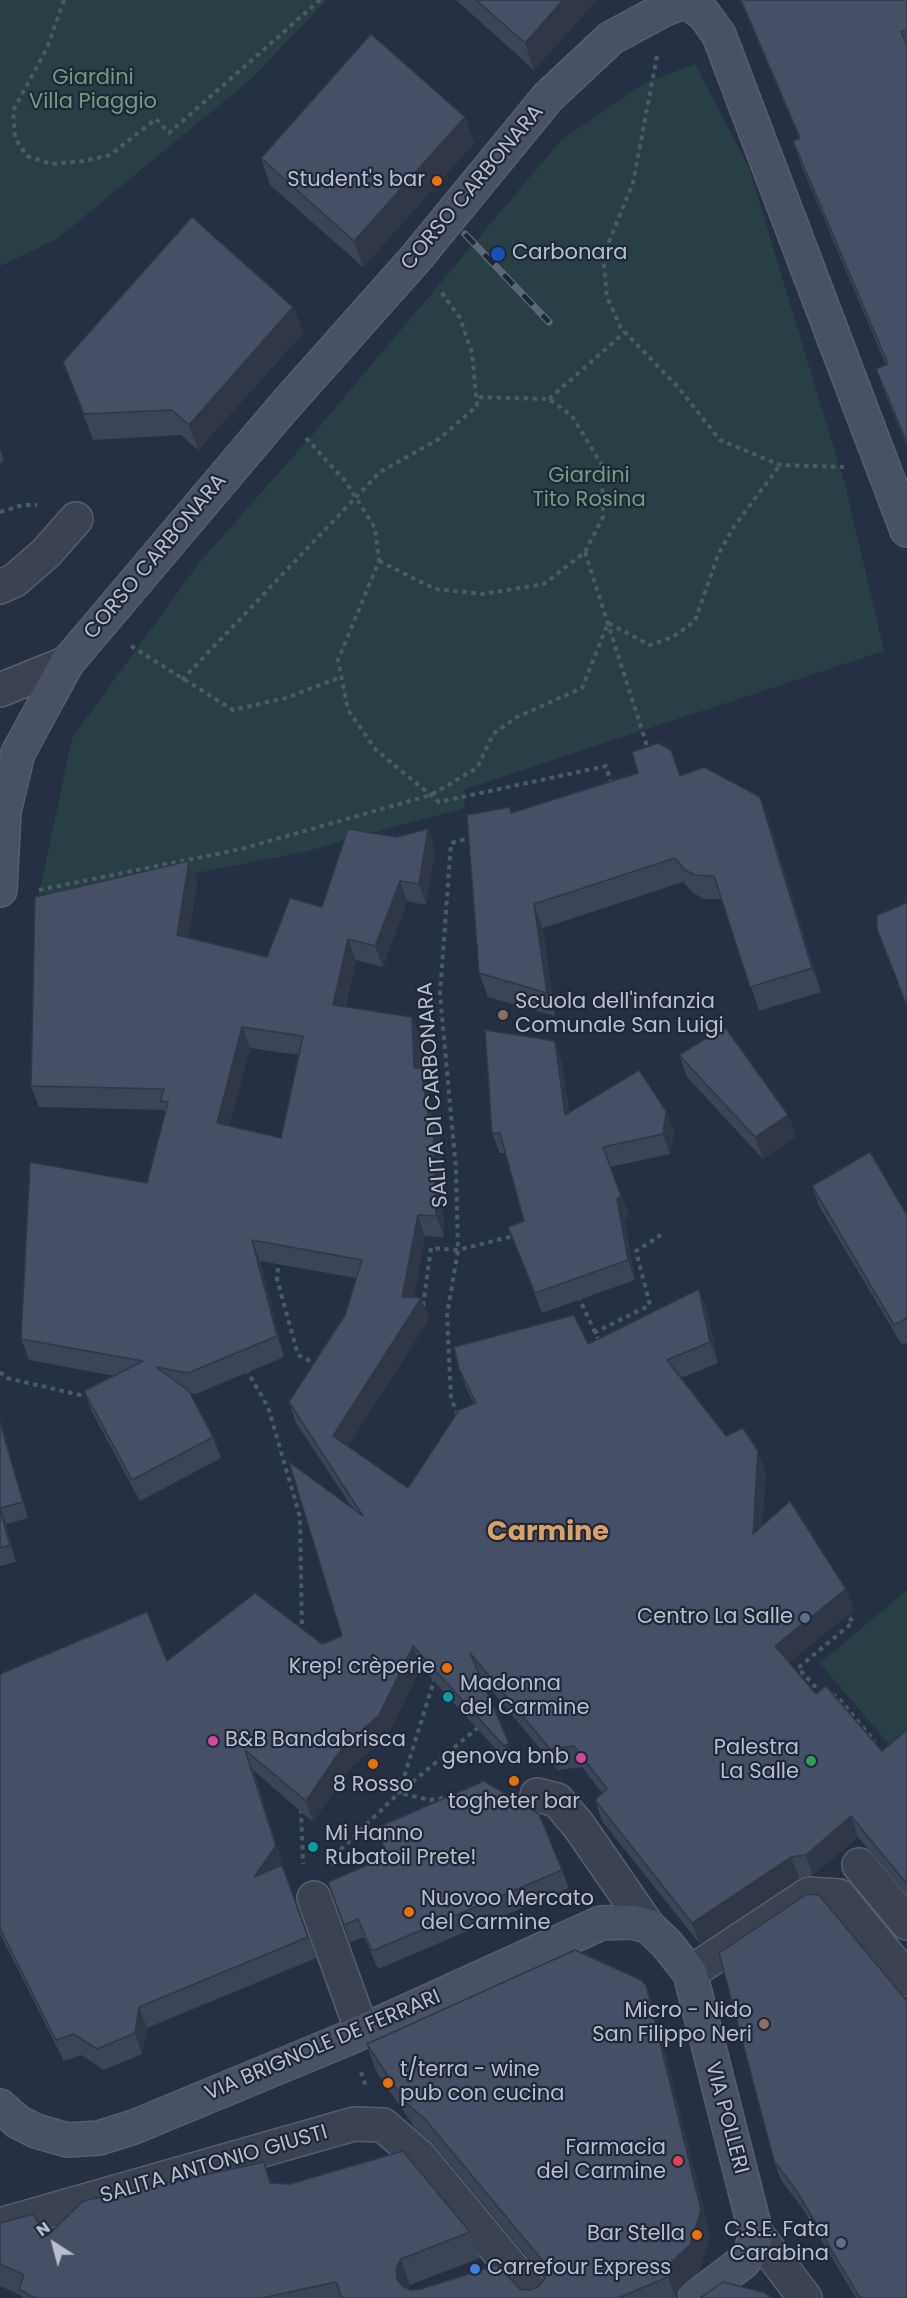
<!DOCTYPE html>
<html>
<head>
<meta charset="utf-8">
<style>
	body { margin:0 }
	#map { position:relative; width:907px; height:2298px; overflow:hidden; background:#263044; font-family:Poppins,sans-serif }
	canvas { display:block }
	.north { position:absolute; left:24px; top:2214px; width:60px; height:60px; -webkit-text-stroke:4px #1f2839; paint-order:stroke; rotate:324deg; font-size:16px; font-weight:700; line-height:24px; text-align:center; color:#b8becd }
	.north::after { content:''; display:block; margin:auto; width:21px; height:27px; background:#b8becd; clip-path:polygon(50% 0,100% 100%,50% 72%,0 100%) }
</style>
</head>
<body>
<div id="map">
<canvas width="907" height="2298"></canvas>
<div class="north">N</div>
</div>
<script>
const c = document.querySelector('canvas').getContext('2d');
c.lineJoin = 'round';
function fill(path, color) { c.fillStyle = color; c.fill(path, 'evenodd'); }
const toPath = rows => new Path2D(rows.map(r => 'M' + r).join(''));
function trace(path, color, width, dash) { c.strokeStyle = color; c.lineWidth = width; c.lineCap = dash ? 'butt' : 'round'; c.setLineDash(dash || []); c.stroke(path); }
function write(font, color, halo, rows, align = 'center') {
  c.font = font + ' Poppins,sans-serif'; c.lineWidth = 4.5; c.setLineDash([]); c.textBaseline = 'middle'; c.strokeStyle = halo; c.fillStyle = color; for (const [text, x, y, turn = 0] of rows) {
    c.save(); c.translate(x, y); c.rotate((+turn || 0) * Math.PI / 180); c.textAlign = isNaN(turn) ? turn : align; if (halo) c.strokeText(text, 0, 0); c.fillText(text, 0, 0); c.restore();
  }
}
fill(toPath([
	[0,0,327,0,250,80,57,239,0,266],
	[695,64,749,168,846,488,884,651,465,789,464,808,304,852,37,904,72,738,199,563,313,434,562,139,645,83],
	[907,1590,907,1744,896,1753,820,1663]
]), '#283f45');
const street = toPath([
	[0,587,15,580,46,553,76,519],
	[0,690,67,663],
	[537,1795,557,1800,579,1826,648,1926],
	[859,1865,907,1923],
	[314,1898,362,2031],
	[690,1973,809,1894,839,1896,907,1979],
	[0,2225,354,2124,383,2125,419,2156,537,2298],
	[756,2233,805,2298]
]);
const secondary = toPath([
	[0,890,4,811,18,753,67,663,281,410,416,258,548,97,611,38,665,9,685,1,703,13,719,35,907,530],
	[0,2106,18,2122,36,2131,67,2140,99,2138,134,2127,346,2039,601,1923,632,1922,648,1926,666,1943,690,1973,756,2233,751,2252,743,2262,695,2298]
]);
trace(street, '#565e6e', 36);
trace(secondary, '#565e6e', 36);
trace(toPath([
	[64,0,47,48,13,111,15,138,27,156,51,164,84,161,110,155,156,119,169,133,320,0],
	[657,56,633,183,603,256,607,297,621,328,677,386,720,440,780,465,844,467],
	[549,399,625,332],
	[306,438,346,482,375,528,379,561,338,660,348,710,376,750,439,802,606,766,612,786],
	[0,512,23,505,37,505],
	[585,552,649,752],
	[379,561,435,589,483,594,544,584,585,552,603,517,602,465,572,416,549,399,476,397],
	[131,646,233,710,286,698,341,677],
	[182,680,380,472,439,439,477,406,472,353,460,318,440,290],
	[39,890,241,849,431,795,477,768,493,734,517,717,582,688,608,623,650,645,673,637,695,621,718,555,733,528,780,465],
	[279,1259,277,1279,298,1355,316,1364],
	[578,1296,600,1343],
	[423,1306,431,1248,458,1250,517,1235],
	[594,1333,650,1305,636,1251,661,1235],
	[246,1369,268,1407,300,1517,302,1633],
	[0,1372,7,1378,80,1395,87,1392],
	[458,1415,451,1398,447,1316,458,1250,456,1170,440,994,451,843,473,837],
	[435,1677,399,1793,430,1800,449,1797],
	[822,1694,798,1668,853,1622,847,1615],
	[832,1695,837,1696,875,1742],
	[492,1714,506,1701],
	[301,1809,303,1864],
	[331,1865,339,1851,399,1793,480,1726],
	[361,2072,366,2087]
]), '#475c61', 4, [4.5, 4.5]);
trace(street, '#3b4353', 33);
trace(secondary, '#495166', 33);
const rail = toPath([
	[465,234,549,322]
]);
trace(rail, '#5d667a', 7);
trace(rail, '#1f2839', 4.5, [14]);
fill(toPath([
	[456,0,597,0,534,70],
	[740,0,907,0,907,446,886,396,876,369,886,365,802,167,793,141,799,138],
	[465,117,474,143,363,267,270,185,261,158],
	[293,307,303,333,198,450,181,435,93,440,63,362],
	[0,449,4,461,0,463],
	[680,776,760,797,769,821,821,992,759,1011,722,899,704,899,693,893,683,882,543,928,555,1016,488,997,479,973,510,807,512,812],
	[435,850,426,905,407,901,383,967,356,960,345,1007,412,1017,420,1038,421,1068,428,1089,434,1123,441,1142,444,1237,425,1236,413,1298,421,1298,429,1319,348,1446,408,1488,474,1404,467,1390,459,1369,588,1344,707,1310,718,1363,681,1378,726,1436,766,1472,762,1525,854,1610,789,1662,816,1694,882,1751,907,1730,907,1896,858,1837,813,1875,799,1878,700,1944,602,1821,595,1800,602,1793,582,1767,558,1770,481,1678,516,1764,512,1767,421,1667,387,1736,350,1768,313,1822,253,1770,283,1866,283,1867,316,1958,147,2028,142,2054,104,2070,81,2055,64,2061,0,1934,0,1674,167,1661,322,1644,342,1636,352,1507,296,1423,289,1402,345,1315,356,1278,260,1261,284,1357,196,1394,190,1393,213,1437,221,1458,140,1501,92,1412,84,1391,115,1376,29,1360,21,1339,147,1183,165,1113,164,1110,39,1107,31,1086,189,861,197,882,188,938,267,957,322,907],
	[250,1048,299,1055,281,1138,229,1126],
	[679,1055,788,1115,796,1136,763,1159,687,1077],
	[562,1061,569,1112,666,1111,674,1131,670,1154,610,1167,629,1216,624,1219,635,1280,542,1313,508,1227,524,1221,506,1153,500,1153,492,1133],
	[812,1186,907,1215,907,1342,902,1345,819,1206],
	[0,1419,28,1518,6,1524,16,1562,0,1566],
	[376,1828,562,1870,569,1888,378,1969,364,1937,350,1943,344,1925,387,1857],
	[646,1985,655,2011,710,2236,699,2271,678,2290,678,2298,23,2298,22,2296,0,2286,0,2223,47,2236,264,2162,272,2183,470,2232,480,2258,410,2285,408,2289,411,2290,520,2289,530,2290,539,2286,545,2278,433,2144,415,2128,376,2071,367,2044],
	[774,2161,907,2298,856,2298,803,2209,781,2180]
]), '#3b4558');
fill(toPath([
	[563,0,597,0,534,70,525,43],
	[465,117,474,143,363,267,354,241],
	[293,307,303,333,198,450,189,425],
	[760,797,769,821,821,992,812,968],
	[428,829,435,850,426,905,419,884],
	[189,861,197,882,185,956,177,935],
	[400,881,407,901,383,967,375,946],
	[534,904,543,928,555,1016,547,993],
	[348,939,356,960,340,1025,333,1005],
	[412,1017,420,1038,421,1068,428,1089,434,1123,441,1142,444,1237,436,1216,429,1121,414,1068],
	[242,1027,250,1048,224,1144,217,1123],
	[555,1041,562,1061,572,1135,565,1115],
	[666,1111,674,1131,670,1154,663,1134],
	[788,1115,796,1136,763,1159,755,1137],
	[621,1196,629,1216,624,1219,635,1280,628,1260,617,1199],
	[418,1215,425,1236,410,1316,421,1298,429,1319,341,1457,333,1436,402,1297],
	[252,1240,260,1261,284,1357,277,1336],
	[699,1289,707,1310,718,1363,710,1342],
	[0,1419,2,1425,28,1518,23,1502,0,1422],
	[758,1451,766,1472,760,1555,753,1534],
	[0,1509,6,1524,16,1562,10,1545],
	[846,1589,854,1610,783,1667,775,1646],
	[413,1646,421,1667,387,1736,350,1768,313,1822,306,1801],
	[509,1743,516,1764,512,1767,504,1746],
	[245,1750,283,1866,262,1898,254,1877],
	[851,1816,858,1837,813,1875,806,1855],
	[791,1857,799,1878,700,1944,692,1923],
	[646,1985,655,2011,710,2236,699,2271,678,2290,678,2298,676,2298,668,2277,669,2264],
	[139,2007,147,2028,142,2054,135,2033],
	[264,2162,274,2188,270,2183],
	[401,2259,410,2285,406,2295,397,2279,396,2269]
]), '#303847');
const building = toPath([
	[476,0,563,0,525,43,476,0],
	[741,0,907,0,907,29,901,32,907,45,907,442,876,369,888,364,793,141,800,138,741,0],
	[371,34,465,117,354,241,261,158,371,34],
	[192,217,293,307,189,425,172,410,84,414,63,362,192,217],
	[658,743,671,750,680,776,704,767,760,797,812,968,750,987,714,876,695,875,685,870,675,858,534,904,547,993,479,973,467,815,510,807,511,813,638,773,632,752,658,743],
	[348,829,396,837,428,829,419,884,400,881,375,946,348,939,333,1005,412,1017,414,1068,421,1068,429,1121,433,1121,436,1216,418,1215,402,1297,421,1298,333,1436,408,1488,459,1410,476,1403,459,1369,454,1347,574,1315,588,1344,699,1289,710,1342,667,1360,726,1436,743,1428,758,1451,753,1534,790,1501,846,1589,775,1646,816,1694,826,1686,882,1751,907,1730,907,1884,851,1816,806,1855,791,1857,692,1923,595,1800,607,1789,574,1746,550,1749,470,1653,509,1743,504,1746,413,1646,379,1715,342,1748,306,1801,245,1750,276,1846,254,1877,282,1865,308,1937,139,2007,135,2033,97,2049,74,2034,56,2040,0,1928,0,1674,147,1612,167,1661,255,1593,322,1644,342,1636,289,1462,363,1516,289,1402,345,1315,362,1260,252,1240,277,1336,188,1373,156,1367,189,1391,213,1437,132,1480,84,1391,143,1361,21,1339,30,1162,147,1183,168,1102,160,1101,164,1089,31,1086,35,897,189,861,177,935,267,957,290,898,322,907,348,829],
	[242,1027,303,1036,281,1138,217,1123,242,1027],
	[907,903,907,1006,877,929,877,915,907,903],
	[725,1027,788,1115,755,1137,679,1055,725,1027],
	[485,1030,555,1041,565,1115,639,1070,666,1111,663,1134,603,1147,621,1196,617,1199,628,1260,535,1293,508,1227,524,1221,500,1133,492,1133,485,1030],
	[870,1152,907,1215,907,1318,894,1325,812,1186,870,1152],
	[0,1422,23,1502,0,1508,0,1422],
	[0,1509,10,1545,0,1548,0,1509],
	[484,1781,539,1814,562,1870,372,1951,358,1919,344,1925,328,1882,388,1856,376,1828,484,1781],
	[807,1894,819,1895,907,2001,907,2298,860,2298,796,2190,774,2161,719,1953,807,1894],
	[575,1950,641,1980,646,1985,701,2210,690,2245,669,2264,668,2277,618,2298,342,2298,336,2282,262,2298,34,2298,19,2289,24,2275,0,2264,0,2223,33,2214,47,2236,83,2201,264,2162,270,2183,290,2184,403,2151,470,2232,401,2259,396,2269,397,2279,402,2286,411,2290,421,2289,497,2265,520,2289,530,2290,539,2286,545,2278,546,2268,542,2260,424,2118,405,2102,367,2044,575,1950],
	[723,2282,766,2293,771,2298,700,2298,723,2282]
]);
fill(building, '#455066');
trace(building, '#303847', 1.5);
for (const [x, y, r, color] of [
	[437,181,6,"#e8710a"],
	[498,254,8,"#1a4fb4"],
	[503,1015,6,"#8d6e63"],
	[805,1618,6,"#5c6f8a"],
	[447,1668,6,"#e8710a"],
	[448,1697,6,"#0f9aa8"],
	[213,1741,6,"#d1479c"],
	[581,1758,6,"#d1479c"],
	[811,1761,6,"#2e9e5b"],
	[373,1764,6,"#e8710a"],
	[514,1781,6,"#e8710a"],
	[313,1847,6,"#0f9aa8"],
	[409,1912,6,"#e8710a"],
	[764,2024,6,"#8d6e63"],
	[388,2083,6,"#e8710a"],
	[678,2161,6,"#e0444e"],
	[697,2235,6,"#e8710a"],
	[841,2243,6,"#5c6f8a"],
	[475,2269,6,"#3f7fe0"]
]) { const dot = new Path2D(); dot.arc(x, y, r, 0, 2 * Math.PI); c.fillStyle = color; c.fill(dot); trace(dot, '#1f2839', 2); }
write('21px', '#6e9e7e', '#1f2839', [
	["Giardini",93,79],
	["Villa Piaggio",93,103],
	["Giardini",589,477],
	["Tito Rosina",589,501]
]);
write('21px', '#b8becd', '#1f2839', [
	["Student's bar",425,181],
	["Carbonara",512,254,"left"],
	["Scuola dell'infanzia",515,1003,"left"],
	["Comunale San Luigi",515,1027,"left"],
	["Centro La Salle",793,1618],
	["Krep! crèperie",435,1668],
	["Madonna",460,1685,"left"],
	["del Carmine",460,1709,"left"],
	["B&B Bandabrisca",225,1741,"left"],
	["Palestra",799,1749],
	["La Salle",799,1773],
	["genova bnb",569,1758],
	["8 Rosso",373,1786,"center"],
	["togheter bar",514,1803,"center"],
	["Mi Hanno",325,1835,"left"],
	["Rubatoil Prete!",325,1859,"left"],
	["Nuovoo Mercato",421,1900,"left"],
	["del Carmine",421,1924,"left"],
	["Micro - Nido",752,2012],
	["San Filippo Neri",752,2036],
	["t/terra - wine",400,2071,"left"],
	["pub con cucina",400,2095,"left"],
	["Farmacia",666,2149],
	["del Carmine",666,2173],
	["C.S.E. Fata",829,2231],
	["Carabina",829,2255],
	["Bar Stella",685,2235],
	["Carrefour Express",487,2269,"left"]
], 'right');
write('21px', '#b8becd', '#1f2839', [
	["CORSO CARBONARA",473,188,-50],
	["CORSO CARBONARA",156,557,-50],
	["SALITA DI CARBONARA",434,1095,-94],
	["VIA BRIGNOLE DE FERRARI",323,2046,-23],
	["VIA POLLERI",726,2118,75],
	["SALITA ANTONIO GIUSTI",214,2165,-16]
]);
write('bold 27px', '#daa266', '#1f2839', [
	["Carmine",548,1533]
]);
</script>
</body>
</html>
